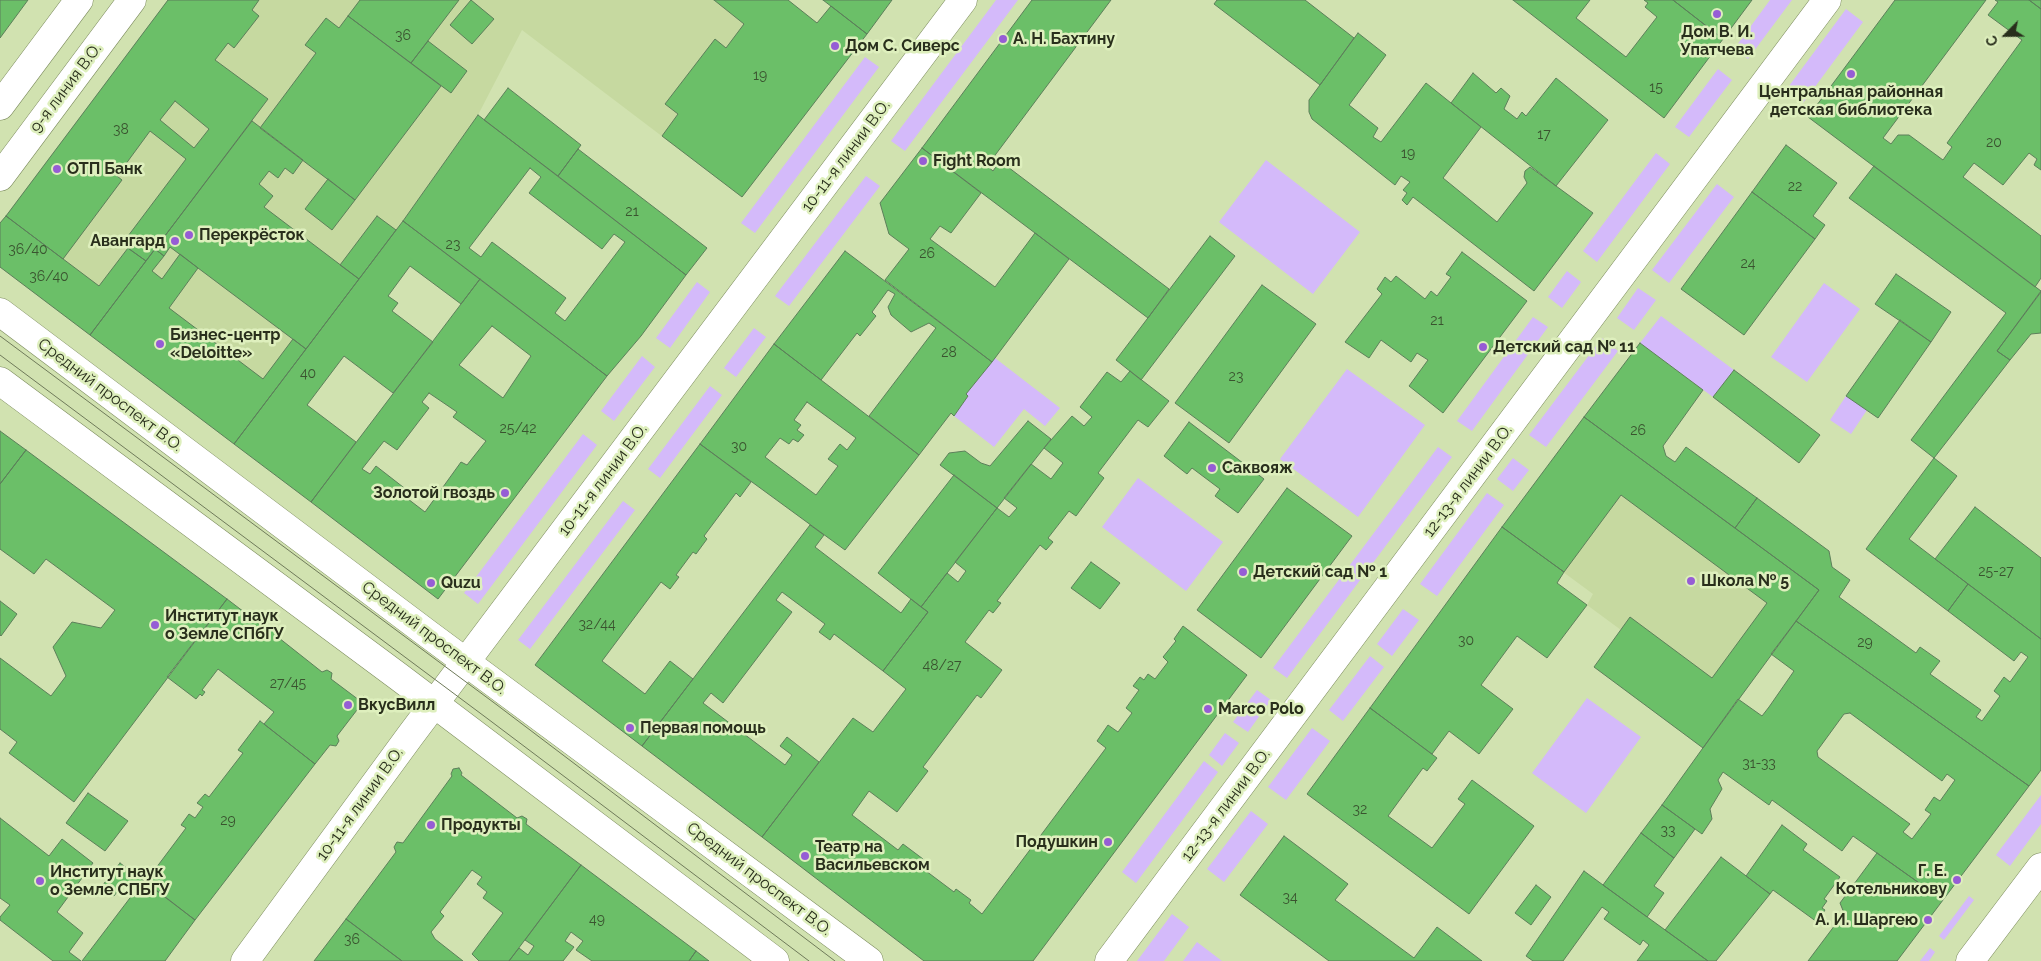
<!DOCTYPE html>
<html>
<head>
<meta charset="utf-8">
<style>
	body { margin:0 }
	#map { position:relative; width:2041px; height:961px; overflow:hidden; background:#d1e2b0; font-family:Raleway,sans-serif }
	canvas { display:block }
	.north { position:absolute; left:1981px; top:10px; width:50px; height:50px; -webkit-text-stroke:4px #deefbd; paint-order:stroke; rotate:247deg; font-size:14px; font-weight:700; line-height:20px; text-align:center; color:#292f1c }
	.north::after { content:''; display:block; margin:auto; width:18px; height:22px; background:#292f1c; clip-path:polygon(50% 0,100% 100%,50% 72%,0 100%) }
</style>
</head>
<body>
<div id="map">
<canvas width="2041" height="961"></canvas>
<div class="north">С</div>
</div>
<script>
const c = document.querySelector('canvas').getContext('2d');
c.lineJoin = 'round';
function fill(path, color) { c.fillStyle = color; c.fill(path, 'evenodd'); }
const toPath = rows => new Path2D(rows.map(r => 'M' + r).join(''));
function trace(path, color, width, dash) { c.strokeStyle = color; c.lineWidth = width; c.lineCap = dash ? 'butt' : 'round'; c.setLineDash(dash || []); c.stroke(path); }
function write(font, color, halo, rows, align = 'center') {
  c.font = font + ' Raleway,sans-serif'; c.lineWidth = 5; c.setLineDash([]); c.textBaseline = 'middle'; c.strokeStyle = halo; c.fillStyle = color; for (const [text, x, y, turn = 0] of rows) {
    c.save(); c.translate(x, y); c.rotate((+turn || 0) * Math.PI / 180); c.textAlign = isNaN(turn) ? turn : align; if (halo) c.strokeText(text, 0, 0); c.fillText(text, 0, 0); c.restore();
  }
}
fill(toPath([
	[168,0,788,0,817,23,831,6,867,34,742,197,522,30,478,115,403,221,234,444,0,267,0,223],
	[1584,417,1819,590,1703,748,1594,667,1621,630,1587,605,1593,594,1502,527]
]), '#c6d9a0');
fill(toPath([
	[996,0,1018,0,905,151,891,141],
	[1770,0,1792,0,1748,59,1734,49],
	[1846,9,1863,22,1803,103,1786,90],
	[865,57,879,67,755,233,741,223],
	[1718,69,1732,80,1689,137,1675,127],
	[1656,153,1670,164,1597,262,1583,251],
	[1266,160,1360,232,1313,294,1219,222],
	[866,176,880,186,789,306,775,296],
	[1717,184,1734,197,1669,283,1652,270],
	[1567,271,1581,282,1562,308,1548,297],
	[697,282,710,292,670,348,656,338],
	[1824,283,1860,309,1807,382,1771,357],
	[1638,288,1656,300,1634,330,1617,318],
	[1661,316,1734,370,1713,397,1640,343],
	[1533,317,1548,327,1472,431,1457,421],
	[754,328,766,337,736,377,724,368],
	[1602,338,1618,351,1546,447,1529,435],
	[642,356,655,367,614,421,601,411],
	[995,358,1060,408,1045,426,1024,409,994,447,954,416,968,396,966,394],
	[1347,369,1425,425,1358,517,1280,459],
	[710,386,722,395,660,478,648,469],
	[1846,396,1867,410,1851,434,1830,420],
	[583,434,597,445,478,604,464,593],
	[1438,447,1452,457,1287,678,1273,668],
	[1513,458,1529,470,1513,491,1497,479],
	[1138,478,1223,542,1186,591,1102,527],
	[1487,493,1504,505,1437,596,1420,584],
	[623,501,635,510,530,649,518,640],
	[1403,609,1419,620,1392,656,1377,644],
	[1370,656,1384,667,1343,721,1329,710],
	[1257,690,1271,700,1248,732,1233,722],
	[1587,698,1641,737,1586,813,1532,773],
	[1312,728,1330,741,1286,800,1268,787],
	[1225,733,1239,743,1222,766,1209,755],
	[1204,761,1218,772,1136,883,1122,872],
	[2041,795,2041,824,2010,866,1996,855],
	[1251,811,1268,824,1224,882,1207,869],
	[1969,896,1974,900,1944,940,1939,936],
	[1172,914,1189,927,1164,961,1137,961],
	[1197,942,1222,961,1183,961],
	[1930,948,1935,952,1929,961,1920,961]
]), '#d4bafa');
const building = toPath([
	[0,0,28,0,0,38,0,0],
	[168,0,259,0,252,10,259,16,234,48,228,43,215,60,268,99,146,261,122,244,186,159,150,131,117,176,122,180,63,259,6,216,168,0],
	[175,101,209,129,194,148,160,120,175,101],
	[360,0,459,0,411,63,348,16,360,0],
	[471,0,494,19,472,44,450,25,471,0],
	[714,0,788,0,817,23,831,6,867,34,742,197,662,136,678,114,665,104,715,39,726,48,744,24,714,0],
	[823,0,892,0,867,34,823,0],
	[1032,0,1111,0,987,166,993,171,1000,161,1169,289,1148,318,922,148,1032,0],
	[1217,0,1305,0,1354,38,1320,85,1214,4,1217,0],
	[1513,0,1590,0,1576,18,1626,57,1657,17,1645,7,1648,3,1644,0,1673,0,1723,39,1664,118,1513,0],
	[1673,0,1752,0,1723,39,1673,0],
	[1895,0,1986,0,1883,138,1891,144,1898,135,1909,135,1943,160,1952,147,1947,143,2022,40,1988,15,1998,2,1995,0,2029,0,2041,9,2041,170,2034,165,2037,159,2029,153,2003,185,1974,163,1963,177,2041,236,2041,278,2035,287,1808,117,1895,0],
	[2029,0,2041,0,2041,9,2029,0],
	[348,16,441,86,355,200,260,128,316,53,305,45,326,18,339,28,348,16],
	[1358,33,1386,55,1349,105,1378,128,1373,137,1381,142,1426,83,1481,127,1443,178,1497,222,1527,183,1524,177,1525,171,1530,167,1593,213,1534,291,1413,197,1407,205,1402,200,1407,193,1403,190,1410,182,1401,176,1395,185,1312,119,1309,112,1309,100,1358,33],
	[428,41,467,71,451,93,411,63,428,41],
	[1473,73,1496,93,1501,88,1510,96,1504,109,1517,119,1522,112,1526,116,1556,78,1608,120,1556,186,1451,103,1473,73],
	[508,88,581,145,558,176,484,120,508,88],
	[478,115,686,275,641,336,607,376,403,221,478,115],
	[530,168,541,177,529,193,602,249,614,234,625,242,565,321,555,313,566,298,492,242,481,257,469,248,530,168],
	[252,121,303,160,293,174,285,168,278,178,269,171,259,184,273,196,264,207,359,279,306,349,170,247,164,256,155,249,252,121],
	[1786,145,1837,183,1813,216,1825,225,1815,239,1752,192,1786,145],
	[922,148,981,193,951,233,940,226,930,239,995,287,1035,233,1069,259,992,362,885,280,909,249,889,234,880,203,922,148],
	[578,149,707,248,686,275,558,176,578,149],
	[1874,166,2041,291,1997,351,2010,360,1934,458,1911,440,2006,313,1849,198,1874,166],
	[328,179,355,200,332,230,305,209,328,179],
	[1752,192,1815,239,1744,335,1681,289,1752,192],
	[6,216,99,286,128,248,146,261,90,335,0,267,0,223,6,216],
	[377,216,396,230,359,279,340,265,377,216],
	[403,221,480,279,461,304,410,266,388,296,398,303,392,311,433,342,393,393,344,356,307,405,356,442,311,502,234,444,403,221],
	[1210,236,1235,256,1141,380,1116,360,1210,236],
	[155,249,164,256,152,271,162,279,180,254,198,268,169,308,263,379,293,339,306,349,234,444,90,335,155,249],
	[845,251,992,362,966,394,968,396,954,416,951,413,919,455,869,416,936,328,929,323,911,332,891,315,888,307,895,294,888,290,872,312,876,316,860,336,857,333,821,380,774,344,845,251],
	[1462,252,1527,301,1443,413,1409,386,1428,360,1417,353,1411,362,1381,340,1369,358,1345,342,1382,294,1377,289,1385,277,1391,282,1396,276,1425,299,1431,291,1437,296,1451,277,1446,274,1462,252],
	[1896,274,1951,312,1931,342,1875,304,1896,274],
	[480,279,607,376,438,599,311,502,480,279],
	[492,326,531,356,503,398,459,365,492,326],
	[429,393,457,412,453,417,486,441,467,465,461,462,425,512,408,499,412,494,376,466,370,474,362,469,384,441,397,450,429,408,422,402,429,393],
	[1262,285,1316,324,1229,443,1175,403,1262,285],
	[2041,292,2041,333,2031,334,2010,360,1997,351,2041,292],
	[1900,320,1931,342,1878,418,1846,396,1900,320],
	[1640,343,1703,390,1663,446,1666,456,1675,462,1686,447,1757,498,1735,528,1584,417,1640,343],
	[774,344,919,455,845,550,700,444,774,344],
	[807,402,856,438,847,450,840,444,828,459,838,466,816,495,765,457,780,438,789,444,793,439,798,442,804,435,797,430,801,425,794,420,807,402],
	[1734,370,1820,435,1799,463,1713,397,1734,370],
	[1130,371,1169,401,1148,427,1138,420,1098,473,1104,478,1076,516,1069,511,1048,538,1053,542,1046,550,1040,545,997,601,1001,603,993,613,989,610,965,642,1002,670,981,698,977,695,923,767,928,771,897,812,869,791,852,815,898,850,903,844,923,859,918,865,954,892,956,889,971,900,969,903,982,914,1106,748,1097,741,1108,725,1118,732,1132,713,1126,708,1139,690,1133,686,1140,677,1144,680,1148,674,1155,679,1168,662,1163,657,1176,641,1174,639,1183,626,1247,675,1033,961,924,961,762,837,853,718,873,732,906,689,883,671,928,612,921,607,947,573,958,582,966,571,955,562,997,508,1009,517,1017,508,1004,498,1031,464,1051,479,1063,463,1044,448,1072,416,1084,426,1092,417,1080,407,1107,372,1121,382,1130,371],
	[1584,417,1819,590,1703,748,1594,667,1630,617,1712,678,1767,603,1621,495,1564,572,1502,527,1584,417],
	[1028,421,1051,439,997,508,940,465,949,453,965,451,981,463,990,466,1028,421],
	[1189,422,1264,479,1238,513,1215,496,1220,489,1192,468,1187,474,1164,456,1189,422],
	[0,431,26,450,0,484,0,431],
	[700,444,751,482,740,497,736,493,704,536,707,539,696,554,693,552,676,575,679,577,670,589,661,582,602,661,645,694,670,661,693,679,642,746,535,665,700,444],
	[26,450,227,599,74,802,9,753,17,742,0,729,0,658,51,696,66,676,53,647,72,622,101,628,115,610,46,559,34,574,0,549,0,484,26,450],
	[1934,458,1957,476,1909,539,1968,584,1948,611,1866,549,1934,458],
	[954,475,997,508,921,607,878,573,954,475],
	[1287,488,1352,536,1261,658,1197,610,1287,488],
	[1757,498,1829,551,1832,567,1850,580,1839,597,1916,653,1920,647,1940,661,1930,674,1981,710,1976,717,1982,721,2000,696,1994,691,2004,677,2010,682,2028,657,2021,652,2014,661,1948,611,1968,584,2041,639,2041,770,2029,786,1796,621,1819,590,1735,528,1757,498],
	[1975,507,2041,558,2041,639,1935,559,1975,507],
	[810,525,824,535,815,547,901,613,911,599,928,612,883,671,834,634,830,640,819,632,825,624,782,592,776,600,792,612,723,703,711,693,703,703,785,765,792,755,780,746,787,737,819,762,762,837,642,746,810,525],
	[1502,527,1564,572,1557,583,1587,605,1547,658,1517,636,1481,685,1513,709,1479,754,1449,731,1432,754,1370,708,1502,527],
	[1091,562,1120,583,1100,609,1071,588,1091,562],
	[227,599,269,631,275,629,279,632,279,638,322,672,327,670,332,673,331,679,359,700,363,696,369,698,370,704,365,707,360,706,337,736,339,741,336,746,330,745,315,764,264,724,274,712,218,669,202,690,205,692,202,696,200,694,196,699,167,677,227,599],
	[0,601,17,614,1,636,0,635,0,601],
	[1796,621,2029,786,1943,900,1853,836,1842,851,1772,800,1769,805,1723,772,1718,780,1722,789,1710,809,1712,819,1702,834,1662,805,1738,699,1762,716,1769,707,1794,671,1771,654,1796,621],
	[1850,713,1942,781,1947,774,1955,780,1940,801,1934,797,1925,810,1931,814,1912,839,1903,832,1910,824,1818,757,1817,751,1844,714,1850,713],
	[1370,708,1437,758,1427,771,1423,768,1388,816,1432,848,1465,804,1458,799,1472,780,1534,826,1469,914,1307,794,1370,708],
	[260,721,315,764,195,920,146,882,149,878,145,875,150,869,153,872,186,828,181,825,189,814,195,818,203,807,197,803,205,794,209,797,243,753,238,750,260,721],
	[459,768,462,773,461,775,517,818,522,816,527,819,526,824,581,865,509,961,479,961,472,954,503,913,483,898,487,892,477,884,482,877,472,870,440,912,444,916,431,932,435,939,463,961,402,961,346,919,396,852,394,847,397,842,403,843,452,776,451,774,453,769,459,768],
	[88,793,128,821,105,851,66,823,88,793],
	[1662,805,1695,829,1674,858,1641,833,1662,805],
	[0,818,49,856,62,839,93,863,57,912,83,933,69,952,81,961,53,961,0,920,0,917,10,905,0,898,0,818],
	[1782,825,1807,844,1803,850,1840,877,1824,899,1827,901,1822,908,1825,910,1817,922,1773,890,1770,894,1746,876,1782,825],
	[1641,833,1674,858,1654,886,1664,893,1647,917,1603,885,1641,833],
	[1284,836,1348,884,1335,900,1414,958,1437,927,1482,961,1329,961,1240,895,1284,836],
	[1877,853,1943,900,1897,961,1808,961,1844,913,1840,903,1877,853],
	[1721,857,1770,894,1716,961,1708,961,1665,930,1721,857],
	[120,863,195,920,165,961,82,961,133,894,122,885,114,896,102,886,120,863],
	[581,865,696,951,689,961,592,961,576,950,583,941,571,932,565,941,574,947,563,961,509,961,519,948,528,955,534,946,525,940,581,865],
	[1584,871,1603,885,1708,961,1637,961,1649,945,1643,940,1640,945,1604,919,1609,912,1602,907,1563,961,1533,961,1526,956,1584,871],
	[1536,885,1551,897,1531,925,1515,913,1536,885],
	[346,919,402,961,314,961,346,919],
	[696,951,709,961,689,961,696,951]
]);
fill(building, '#6bbf68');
trace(building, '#5c7f5a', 1);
const minor = toPath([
	[245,961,410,736,963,0],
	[1109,961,1827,0],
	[1970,961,2041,867]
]);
const major = toPath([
	[0,106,79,0],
	[0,177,132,0],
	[0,312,428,634,869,961],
	[0,381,399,677,775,961]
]);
trace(minor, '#7c8b5d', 29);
trace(major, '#7c8b5d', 29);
trace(minor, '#fff', 28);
trace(major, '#fff', 28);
trace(toPath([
	[0,336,497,705,835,961],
	[0,355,488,719,809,961]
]), '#6f7a5a', 1);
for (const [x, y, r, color] of [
	[1717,14,5,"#965dd5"],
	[1003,39,5,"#965dd5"],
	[835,46,5,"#965dd5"],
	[1851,74,5,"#965dd5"],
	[923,161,5,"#965dd5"],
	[57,169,5,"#965dd5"],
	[189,235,5,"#965dd5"],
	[175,241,5,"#965dd5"],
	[160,344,5,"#965dd5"],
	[1483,347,5,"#965dd5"],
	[1212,468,5,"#965dd5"],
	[505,493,5,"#965dd5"],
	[1243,572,5,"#965dd5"],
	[1691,581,5,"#965dd5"],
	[431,583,5,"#965dd5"],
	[155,625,5,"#965dd5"],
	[348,705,5,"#965dd5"],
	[1208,709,5,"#965dd5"],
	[630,728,5,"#965dd5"],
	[431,825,5,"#965dd5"],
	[1108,842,5,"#965dd5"],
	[805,856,5,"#965dd5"],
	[1957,880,5,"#965dd5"],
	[40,881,5,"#965dd5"],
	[1928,920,5,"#965dd5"]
]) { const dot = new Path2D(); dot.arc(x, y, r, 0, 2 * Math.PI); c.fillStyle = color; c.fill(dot); trace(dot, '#deefbd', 2); }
write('14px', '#3a532f', null, [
	["36",403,36],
	["19",760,76],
	["15",1656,88],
	["38",121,130],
	["17",1544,135],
	["20",1994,143],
	["19",1408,154],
	["22",1795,187],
	["21",632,212],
	["23",453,245],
	["36/40",28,250],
	["26",927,254],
	["24",1748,264],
	["36/40",49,277],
	["21",1437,321],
	["28",949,353],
	["40",308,374],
	["23",1236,377],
	["25/42",518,429],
	["26",1638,431],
	["30",739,447],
	["25-27",1996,572],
	["32/44",597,625],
	["30",1466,641],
	["29",1865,643],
	["48/27",942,666],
	["27/45",288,684],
	["31-33",1759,764],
	["32",1360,810],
	["29",228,821],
	["33",1668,831],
	["34",1290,898],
	["49",597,920],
	["36",352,940]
]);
write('bold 16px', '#292f1c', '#deefbd', [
	["Дом В. И.",1717,32,"center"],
	["Упатчева",1717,50,"center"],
	["А. Н. Бахтину",1013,39],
	["Дом С. Сиверс",845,46],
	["Центральная районная",1851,92,"center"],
	["детская библиотека",1851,110,"center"],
	["Fight Room",933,161],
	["ОТП Банк",67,169],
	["Перекрёсток",199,235],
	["Авангард",165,241,"right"],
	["Бизнес-центр",170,335],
	["«Deloitte»",170,353],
	["Детский сад № 11",1493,347],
	["Саквояж",1222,468],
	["Золотой гвоздь",495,493,"right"],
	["Детский сад № 1",1253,572],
	["Школа № 5",1701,581],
	["Quzu",441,583],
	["Институт наук",165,616],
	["о Земле СПбГУ",165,634],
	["ВкусВилл",358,705],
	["Marco Polo",1218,709],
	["Первая помощь",640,728],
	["Продукты",441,825],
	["Подушкин",1098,842,"right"],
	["Театр на",815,847],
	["Васильевском",815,865],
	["Г. Е.",1947,871,"right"],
	["Котельникову",1947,889,"right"],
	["Институт наук",50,872],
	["о Земле СПБГУ",50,890],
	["А. И. Шаргею",1918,920,"right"]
], 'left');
write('16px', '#292f1c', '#deefbd', [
	["9-я линия В.О.",66,88,-53],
	["10-11-я линии В.О.",846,156,-53],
	["Средний проспект В.О.",110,395,37],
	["10-11-я линии В.О.",603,480,-53],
	["12-13-я линии В.О.",1468,481,-53],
	["Средний проспект В.О.",434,638,37],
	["10-11-я линии В.О.",360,804,-54],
	["12-13-я линии В.О.",1226,805,-53],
	["Средний проспект В.О.",759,879,37]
]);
</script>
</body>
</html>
